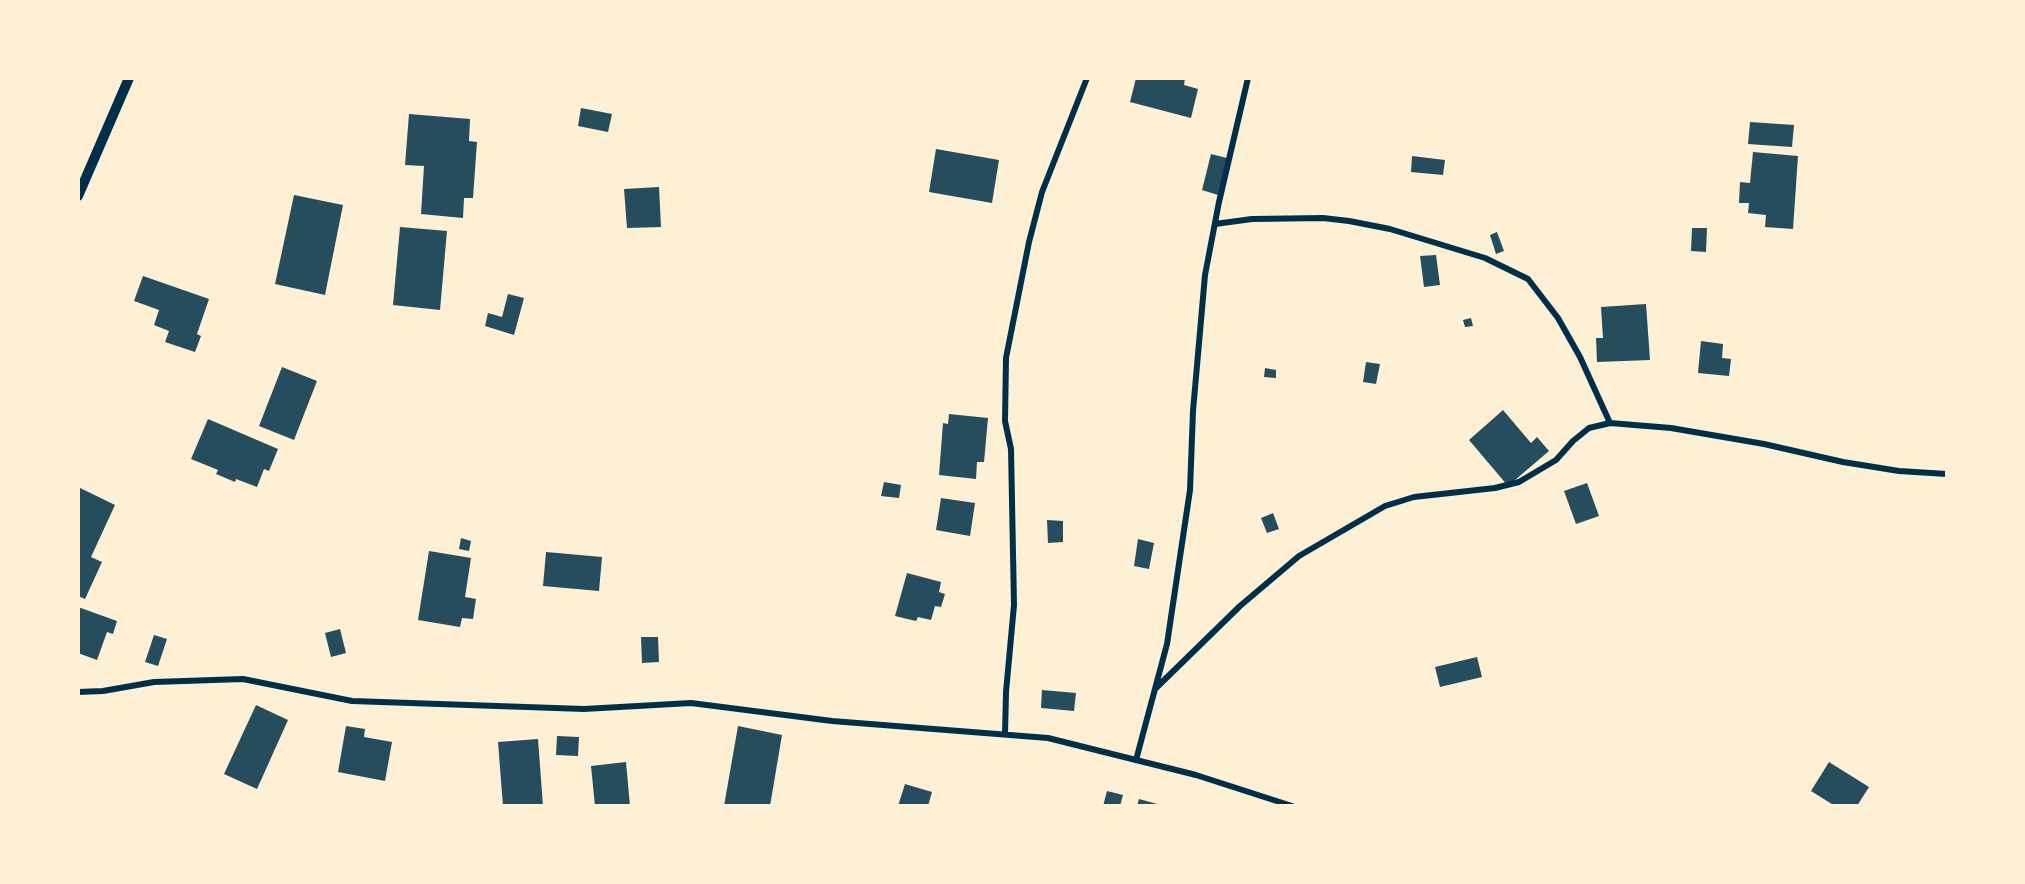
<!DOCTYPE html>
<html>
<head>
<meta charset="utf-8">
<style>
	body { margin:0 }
	#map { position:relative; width:2025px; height:884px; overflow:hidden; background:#fdf0d5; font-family:"Alegreya Sans",sans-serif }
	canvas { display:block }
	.frame { position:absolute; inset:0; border:80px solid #fdf0d5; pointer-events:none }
</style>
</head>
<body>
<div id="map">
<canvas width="2025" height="884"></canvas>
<div class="frame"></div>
</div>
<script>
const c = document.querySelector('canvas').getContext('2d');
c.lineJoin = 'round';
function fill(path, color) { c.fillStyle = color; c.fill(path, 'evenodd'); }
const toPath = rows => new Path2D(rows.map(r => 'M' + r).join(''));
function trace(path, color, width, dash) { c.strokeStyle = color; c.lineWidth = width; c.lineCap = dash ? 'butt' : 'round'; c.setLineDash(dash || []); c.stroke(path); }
fill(toPath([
	[1136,78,1185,78,1184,85,1198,89,1191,118,1130,102],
	[581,108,612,114,608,132,578,126],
	[409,114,470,119,469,141,477,142,473,198,464,198,463,218,421,214,424,166,405,165],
	[1750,122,1794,125,1792,147,1748,144],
	[936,149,999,160,992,203,929,192],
	[1753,152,1798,156,1793,229,1765,227,1766,215,1748,213,1749,203,1739,203,1740,182,1750,183],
	[1211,154,1227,158,1218,195,1202,190],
	[1412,156,1445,160,1443,175,1411,172],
	[659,187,661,227,627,228,624,189],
	[294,195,343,205,325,295,275,284],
	[400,227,447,231,440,310,393,305],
	[1692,228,1707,228,1706,252,1691,251],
	[1497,232,1504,251,1496,254,1490,235],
	[1436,255,1440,285,1424,287,1420,256],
	[143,276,209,299,197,334,201,336,195,352,165,342,169,331,154,325,159,310,134,301],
	[508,294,524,298,514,335,485,326,488,313,502,317],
	[1646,304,1650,360,1597,362,1596,338,1603,338,1601,307],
	[1471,318,1473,326,1465,327,1463,320],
	[1701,341,1723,344,1722,358,1731,359,1729,376,1698,373],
	[1366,362,1380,364,1376,384,1363,382],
	[282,367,317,381,294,440,259,426],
	[1265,368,1276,370,1276,378,1264,377],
	[1503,410,1531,443,1537,437,1549,451,1508,486,1469,440],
	[949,414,988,418,984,462,977,462,976,479,939,475,943,423,948,424],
	[208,419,278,449,269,471,264,469,257,487,236,479,235,482,216,474,218,470,191,459],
	[884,482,901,485,899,498,881,496],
	[1587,483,1599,516,1576,524,1564,491],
	[78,487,115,505,91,557,102,562,85,599,78,596],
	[941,498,975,503,970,536,936,530],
	[1273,513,1279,529,1267,533,1261,518],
	[1047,520,1063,521,1063,542,1048,543],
	[461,538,471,541,469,551,459,549],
	[1138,539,1154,543,1149,569,1134,566],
	[429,551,471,558,465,597,476,599,473,619,462,618,460,627,418,620],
	[546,552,602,557,599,591,543,586],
	[907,573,941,582,939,592,945,594,941,607,935,606,931,620,918,617,916,621,895,616],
	[78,607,117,621,113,634,107,632,97,660,78,653],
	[340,629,346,653,331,657,325,633],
	[154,635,167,639,158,666,145,662],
	[641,637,658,637,659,662,642,663],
	[1477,657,1482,677,1440,687,1435,667],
	[1042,690,1076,693,1074,711,1041,708],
	[256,705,288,720,257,789,224,774],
	[346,726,365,729,364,737,392,742,385,781,338,772],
	[738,726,782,735,770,806,724,806],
	[557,736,579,737,578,756,556,755],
	[538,739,543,806,503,806,498,742],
	[626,762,630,806,595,806,591,766],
	[1829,762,1869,787,1857,806,1835,806,1811,791],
	[905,784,932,792,928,806,898,806],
	[1107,791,1123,795,1120,806,1103,806],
	[1139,799,1161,805,1161,806,1137,806]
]), '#264d5e');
trace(toPath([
	[1215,224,1252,219,1323,218,1349,221,1390,229,1485,258,1528,279,1558,318,1580,357,1610,423],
	[1155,689,1240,606,1299,556,1385,506,1414,497,1495,488,1519,482,1556,460,1573,441,1589,428,1610,423,1671,428,1764,444,1843,462,1899,471,1947,474],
	[78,692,103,691,154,682,243,679,352,701,584,709,691,703,832,721,1048,738,1196,775,1292,806],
	[1005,734,1006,692,1014,605,1011,449,1005,421,1006,358,1029,242,1042,192,1087,78],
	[1136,760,1167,644,1190,490,1193,411,1205,275,1219,202,1248,78]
]), '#003049', 6);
trace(toPath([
	[78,196,129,78]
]), '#003049', 10);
</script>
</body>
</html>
